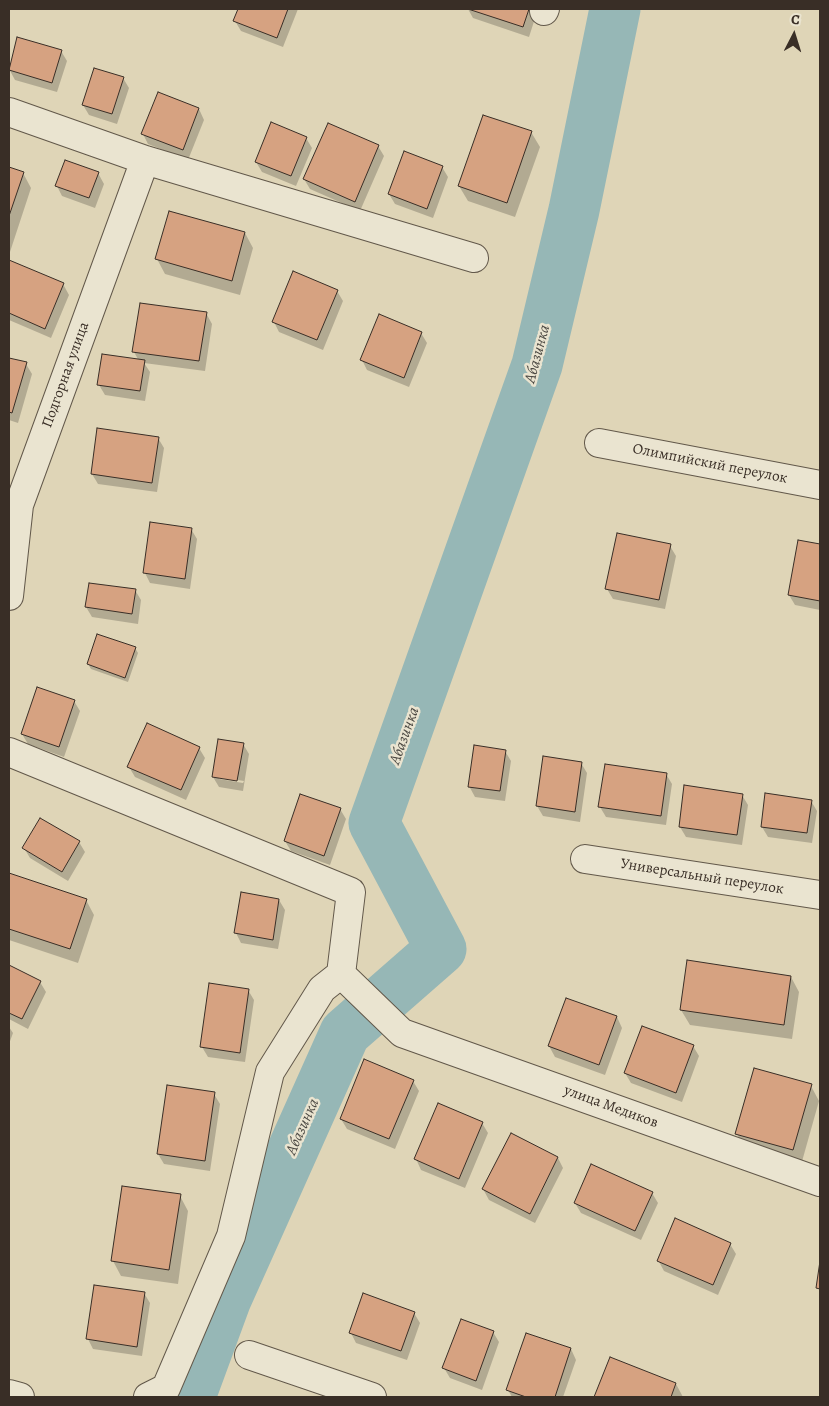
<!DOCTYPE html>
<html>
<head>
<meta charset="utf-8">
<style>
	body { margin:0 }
	#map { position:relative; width:829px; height:1406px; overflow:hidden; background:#dfd5b7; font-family:Alegreya,serif }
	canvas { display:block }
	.frame { position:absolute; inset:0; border:10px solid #392e26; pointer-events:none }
	.north { position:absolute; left:769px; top:10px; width:50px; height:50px; -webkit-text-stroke:4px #eae4d0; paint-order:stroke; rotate:5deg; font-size:14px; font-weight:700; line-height:20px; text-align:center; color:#392e26 }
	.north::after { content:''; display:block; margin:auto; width:18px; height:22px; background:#392e26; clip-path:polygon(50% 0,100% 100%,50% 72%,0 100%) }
</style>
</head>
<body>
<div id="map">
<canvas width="829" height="1406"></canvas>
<div class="frame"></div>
<div class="north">С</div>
</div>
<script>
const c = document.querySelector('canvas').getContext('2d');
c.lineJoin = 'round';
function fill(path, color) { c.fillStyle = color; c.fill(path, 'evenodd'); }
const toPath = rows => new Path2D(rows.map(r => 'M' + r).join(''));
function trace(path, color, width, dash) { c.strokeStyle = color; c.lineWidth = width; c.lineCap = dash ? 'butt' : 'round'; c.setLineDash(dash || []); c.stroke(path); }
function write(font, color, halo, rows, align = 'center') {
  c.font = font + ' Alegreya,serif'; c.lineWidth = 5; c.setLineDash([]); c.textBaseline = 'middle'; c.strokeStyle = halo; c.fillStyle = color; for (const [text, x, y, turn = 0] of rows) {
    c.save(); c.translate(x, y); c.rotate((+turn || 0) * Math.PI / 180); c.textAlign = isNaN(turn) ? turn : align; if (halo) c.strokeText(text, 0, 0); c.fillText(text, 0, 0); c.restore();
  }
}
fill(toPath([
	[239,9,298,9,283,47,241,31,235,21],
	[468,9,538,9,529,37,473,18],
	[18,38,61,51,67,61,57,92,15,80,9,69],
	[123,78,129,88,117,124,89,115,83,105],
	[159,94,199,109,204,120,188,160,148,144,143,134],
	[531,132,540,147,515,217,468,201,459,186],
	[306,138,312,148,296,186,262,172,256,162],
	[378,146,384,156,360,211,310,189,304,179],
	[442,167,448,177,433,218,395,204,389,194],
	[9,168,23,173,31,188,9,255],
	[98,173,104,184,95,208,62,196,57,186],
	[245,233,253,248,240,295,165,274,157,259],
	[9,261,63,284,69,295,51,338,9,320],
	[337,291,343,301,323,350,279,332,274,322],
	[206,313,212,324,205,371,144,363,150,372,145,401,105,395,99,385,139,361,134,352],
	[421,333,427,343,409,387,367,370,362,360],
	[9,359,26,364,32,374,18,423,9,420],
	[158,438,164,448,157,492,98,484,92,474],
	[191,529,197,539,190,589,150,583,145,573],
	[799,541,820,545,820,610,795,605,789,595],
	[670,546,676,556,665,609,613,599,607,589],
	[135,590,141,600,138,624,92,617,86,607],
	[135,648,138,653,128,682,91,669,88,664],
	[74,701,80,711,64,757,28,744,22,734],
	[243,744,249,754,243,791,219,787,213,777],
	[219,777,244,781,243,783,219,779],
	[199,748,205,758,186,800,135,777,129,767],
	[505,751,511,761,505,801,475,797,469,786],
	[581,763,587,773,580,822,543,816,537,806],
	[666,774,672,784,666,825,606,817,600,807],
	[742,795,748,805,742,845,686,837,680,827],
	[811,801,817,811,812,843,768,837,762,827],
	[340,809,346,819,330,865,291,851,285,841],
	[79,842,85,852,68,881,30,858,24,848],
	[10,875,86,900,94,915,78,963,9,940],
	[279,900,285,910,278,949,241,943,236,933],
	[9,967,40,982,46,992,28,1029,9,1019],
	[791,977,799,992,792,1039,690,1025,681,1010],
	[248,990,254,1000,245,1062,208,1057,202,1047],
	[567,1000,617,1017,622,1028,605,1075,555,1057,549,1046],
	[9,1027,13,1033,9,1044],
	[693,1046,699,1056,682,1102,631,1083,625,1073],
	[413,1081,419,1091,395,1149,347,1129,341,1119],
	[811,1086,819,1101,801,1165,745,1149,737,1134],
	[214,1094,220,1104,210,1171,164,1164,158,1154],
	[482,1123,488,1133,465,1188,421,1170,416,1159],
	[511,1135,558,1158,563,1168,535,1223,489,1200,483,1189],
	[652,1193,658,1203,641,1240,581,1213,575,1203],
	[180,1196,188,1211,178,1284,121,1276,113,1261],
	[730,1244,736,1254,718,1295,664,1271,658,1260],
	[144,1293,150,1303,142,1356,93,1349,88,1339],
	[414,1313,420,1323,407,1360,356,1343,351,1333],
	[493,1332,499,1342,482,1390,450,1378,444,1368],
	[526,1334,571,1349,576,1360,563,1397,512,1397,508,1390],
	[611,1359,676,1384,683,1397,596,1397]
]), '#0003');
trace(toPath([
	[190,1397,226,1299,345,1033,441,949,374,823,537,365,574,210,615,9]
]), '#96b7b6', 51);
const building = toPath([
	[238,9,288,9,277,38,233,21,238,9],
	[468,9,529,9,523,27,468,9],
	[17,37,62,50,52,83,9,70,17,37],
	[94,68,124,77,112,114,82,105,94,68],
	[158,92,199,108,183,150,141,134,158,92],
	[483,115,532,131,507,203,458,186,483,115],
	[271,122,307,137,291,176,255,162,271,122],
	[328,123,379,145,355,202,303,179,328,123],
	[404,151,443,166,427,209,388,194,404,151],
	[65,160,99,172,89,198,55,186,65,160],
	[9,167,24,172,9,216,9,167],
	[169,211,245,232,232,281,155,259,169,211],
	[9,260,64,283,45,329,9,313,9,260],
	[293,271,338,290,317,340,272,322,293,271],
	[140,303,207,312,199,361,132,352,140,303],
	[379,314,422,332,404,378,360,360,379,314],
	[102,354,145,360,140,391,97,385,102,354],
	[9,358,27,362,12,413,9,412,9,358],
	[97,428,159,437,152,483,91,474,97,428],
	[150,522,192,528,185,579,143,573,150,522],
	[617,533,671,544,659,600,605,589,617,533],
	[798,540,820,544,820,601,788,595,798,540],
	[89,583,136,589,132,614,85,607,89,583],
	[97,634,136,647,125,678,87,664,97,634],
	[37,687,75,700,59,747,21,734,37,687],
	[147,723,200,747,181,790,127,767,147,723],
	[218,739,244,743,237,781,212,777,218,739],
	[474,745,506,750,500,791,468,787,474,745],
	[543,756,582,762,575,812,536,806,543,756],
	[605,764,667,773,661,816,598,807,605,764],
	[684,785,743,794,737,835,679,827,684,785],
	[765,793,812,800,807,833,761,827,765,793],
	[300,794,341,808,324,856,284,841,300,794],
	[40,818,80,841,62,872,22,848,40,818],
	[9,873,87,899,70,949,9,929,9,873],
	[241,892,279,899,273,940,234,933,241,892],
	[687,960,791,976,784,1025,680,1010,687,960],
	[9,965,41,981,22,1019,9,1013,9,965],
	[209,983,249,989,240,1053,200,1047,209,983],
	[566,998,617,1016,599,1065,548,1046,566,998],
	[642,1026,694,1045,676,1093,624,1073,642,1026],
	[364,1059,414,1080,389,1139,340,1119,364,1059],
	[754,1068,812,1084,793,1150,735,1134,754,1068],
	[167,1085,215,1092,205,1161,157,1154,167,1085],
	[438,1103,483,1122,459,1179,414,1159,438,1103],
	[511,1133,558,1157,530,1214,482,1189,511,1133],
	[591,1164,653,1192,635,1231,574,1203,591,1164],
	[122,1186,181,1194,169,1270,111,1261,122,1186],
	[675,1218,731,1243,713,1285,657,1261,675,1218],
	[820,1261,820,1289,816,1288,820,1261],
	[94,1285,145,1292,137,1347,86,1339,94,1285],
	[363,1293,415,1312,401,1351,349,1333,363,1293],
	[461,1319,494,1331,476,1381,442,1368,461,1319],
	[526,1333,571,1348,555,1397,526,1397,506,1390,526,1333],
	[610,1357,676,1383,671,1397,594,1397,610,1357]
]);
fill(building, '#d6a281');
trace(building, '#392e26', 1);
const minor = toPath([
	[544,11,545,9],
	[9,112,145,160,474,258],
	[599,443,820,485],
	[9,596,19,505,145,160],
	[9,752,351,892,341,974,322,989,270,1072,231,1236,166,1388,148,1397],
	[585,859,820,895],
	[341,974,402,1033,820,1182],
	[249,1355,372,1397],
	[9,1394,20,1397]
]);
trace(minor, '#62584a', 30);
trace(minor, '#eae4d0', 28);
write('15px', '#392e26', '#eae4d0', [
	["Подгорная улица",66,375,-70],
	["Олимпийский переулок",710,464,11],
	["Универсальный переулок",702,877,9],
	["улица Медиков",611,1107,20]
]);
write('italic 16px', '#4c4943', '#eae4d0', [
	["Абазинка",538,354,-75],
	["Абазинка",405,736,-70],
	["Абазинка",303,1127,-66]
]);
</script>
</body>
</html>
